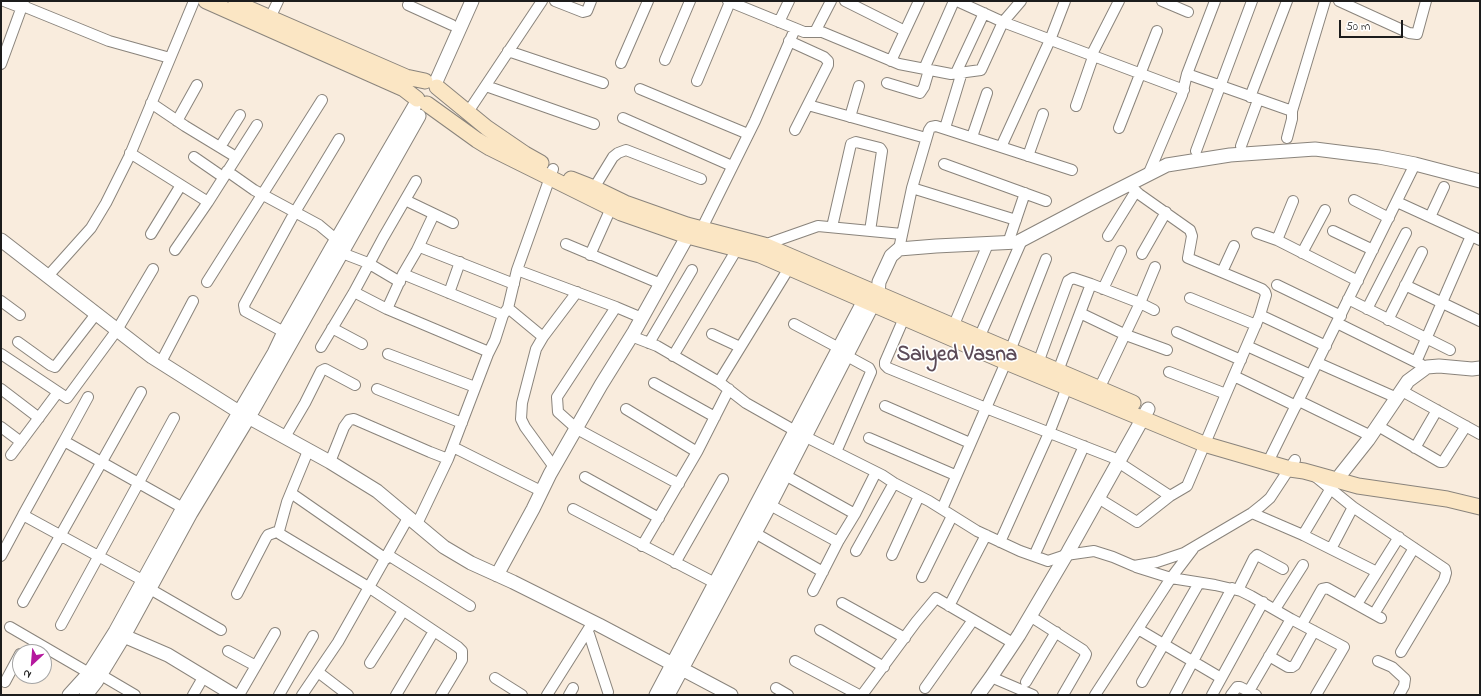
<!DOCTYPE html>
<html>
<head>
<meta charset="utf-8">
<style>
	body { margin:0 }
	#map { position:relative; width:1481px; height:696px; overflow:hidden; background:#f9ecdd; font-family:"Indie Flower",sans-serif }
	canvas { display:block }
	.frame { position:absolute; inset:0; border:2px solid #1c1c1c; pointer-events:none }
	.north { position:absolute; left:12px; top:644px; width:40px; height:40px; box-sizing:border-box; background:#fff; border:1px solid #a4a4a4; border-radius:50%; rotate:206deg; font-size:11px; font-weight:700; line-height:16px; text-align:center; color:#1c1c1c }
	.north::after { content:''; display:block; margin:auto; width:14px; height:18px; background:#b5179e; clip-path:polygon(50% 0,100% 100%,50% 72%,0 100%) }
	.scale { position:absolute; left:1339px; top:20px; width:64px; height:18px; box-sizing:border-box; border:2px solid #1c1c1c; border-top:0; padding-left:5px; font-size:12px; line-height:14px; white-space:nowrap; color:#1c1c1c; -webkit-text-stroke:3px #fff; paint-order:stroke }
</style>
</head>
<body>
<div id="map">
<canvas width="1481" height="696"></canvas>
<div class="frame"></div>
<div class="north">N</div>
<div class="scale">50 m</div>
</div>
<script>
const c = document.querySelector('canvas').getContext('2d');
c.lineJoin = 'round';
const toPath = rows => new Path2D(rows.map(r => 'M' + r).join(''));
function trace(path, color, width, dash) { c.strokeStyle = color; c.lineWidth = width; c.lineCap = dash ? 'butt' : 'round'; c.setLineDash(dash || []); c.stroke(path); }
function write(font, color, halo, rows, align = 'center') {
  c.font = font + ' "Indie Flower",sans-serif'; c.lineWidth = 3.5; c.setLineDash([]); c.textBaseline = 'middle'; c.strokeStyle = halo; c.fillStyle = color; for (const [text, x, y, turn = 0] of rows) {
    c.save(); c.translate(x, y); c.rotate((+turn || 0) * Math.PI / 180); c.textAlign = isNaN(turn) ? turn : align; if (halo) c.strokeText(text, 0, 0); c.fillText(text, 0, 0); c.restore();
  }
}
const minor = toPath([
	[4,1,22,8],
	[555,1,583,12,587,11,591,1],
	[728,1,804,32,822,32,899,64,951,74,981,70,1003,22,1021,1],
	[845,1,905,31],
	[957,1,1003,22,1184,90],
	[1162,1,1188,12],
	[1339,1,1409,33,1417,34,1426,1],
	[408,5,452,25],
	[23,6,109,41,170,58],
	[270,18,278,1],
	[779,22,789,1],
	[815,32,831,1],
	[789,41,824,57,828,61,828,65,795,130],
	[508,51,603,83],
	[1091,56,1119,1],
	[665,60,690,1],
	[891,61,919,1],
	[621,63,648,1],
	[1,64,24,1],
	[924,69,954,1],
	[956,73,984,13],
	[1187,74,1292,111,1325,1],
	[697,81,730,2],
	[887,83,920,93,924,87,929,70],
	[486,86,594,124],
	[640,89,748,134],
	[1250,97,1287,1],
	[151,103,185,126,236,157],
	[808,105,926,138],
	[1076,106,1093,57],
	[468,112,542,1],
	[850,117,859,86],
	[623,118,732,166],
	[177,121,197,85],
	[945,128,962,72],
	[1119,128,1157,31],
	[972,137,987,93],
	[1287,138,1292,119,1292,111],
	[1241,146,1258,100],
	[220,147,240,115],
	[1001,147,1050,40,1065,1],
	[1196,151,1252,1],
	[130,153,208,202],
	[1028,156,1043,114],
	[194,157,223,177],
	[944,164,1046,201],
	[227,171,254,190,319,225,337,240],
	[1148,175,1182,95,1187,74,1215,1],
	[1128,184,1139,194,1190,230,1192,236,1188,258,1262,289,1265,292,1266,295,1260,315,1226,394],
	[594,188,613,157,618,153,626,150,701,179],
	[912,188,1016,220],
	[405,200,453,223],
	[1354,200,1389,218],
	[1397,202,1480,240],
	[1430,217,1444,187],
	[832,227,851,144,856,142,880,148,882,151,870,231],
	[702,228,755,121,795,29],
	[1333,231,1373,250],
	[1257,233,1277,240,1358,281],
	[151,234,181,185],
	[1108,236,1136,191],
	[1277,240,1293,201],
	[1008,243,1025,193],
	[566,244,661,284],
	[764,245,818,226,902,234],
	[899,249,912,188,929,130,931,127,936,126,1072,170],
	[175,250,208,202,257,125],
	[417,250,434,214],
	[342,253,368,263,400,282],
	[1302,253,1325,210],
	[1142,254,1166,212],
	[590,255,611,208],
	[517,270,616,307,642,318],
	[1222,272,1234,246],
	[403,274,503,315],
	[48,276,91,228,106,203,129,157,194,1],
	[207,282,322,100],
	[1277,285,1341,316],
	[1405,285,1480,321],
	[1103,289,1121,251],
	[354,292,387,309,489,352],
	[449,293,460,262],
	[1190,298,1256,325],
	[1348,299,1450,350],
	[1,301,20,315],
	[616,307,557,397,558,412,577,429,679,484],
	[508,308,543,337,577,292],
	[387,309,403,274,417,250,420,247,514,284],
	[1367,309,1406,233],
	[1080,313,1126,335,1167,350],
	[1260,315,1326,346],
	[904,318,885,362,885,365,888,368,986,408,1119,460],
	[1388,320,1422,252],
	[1337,323,1422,365],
	[794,324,839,348],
	[953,327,988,244],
	[332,328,362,344],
	[284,332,245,311,244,305,295,212,339,139],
	[1177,332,1241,360],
	[712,334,740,347],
	[631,336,657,346,719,382,746,403,806,437,882,475,894,483,929,501,977,531,1020,551,1048,561,1066,555,1094,551,1113,557,1134,566,1157,562,1184,553,1252,513,1262,505,1270,498,1295,460],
	[543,337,536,349,522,403,521,419,525,427,554,467],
	[979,338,1022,240],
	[18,342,50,365,55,367,96,314],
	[649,343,692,270],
	[1247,346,1311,375],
	[321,347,354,292,383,238,416,181],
	[1010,351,1046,259],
	[1,354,67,398,117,330,153,269],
	[388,354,475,387],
	[673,356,737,249],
	[161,362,193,301],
	[1416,362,1471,236],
	[1038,363,1068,281,1073,278,1091,284],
	[1318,363,1397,398],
	[1058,371,1091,284,1140,303,1154,310],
	[1234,376,1296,406],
	[719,382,789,268],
	[654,383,715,417],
	[1,389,39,418],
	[377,389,462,423],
	[1099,389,1140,303,1155,267],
	[1402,391,1480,434],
	[1299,401,1371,436],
	[885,406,970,443],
	[626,409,697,452,642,546],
	[1378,426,1440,462,1443,462,1466,426],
	[1,427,21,442],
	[285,437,305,403,321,371,325,369,355,385],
	[869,438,955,475],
	[64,441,88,397],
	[453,447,541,491],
	[1415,448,1437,410],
	[308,451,287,502,279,531,280,534,370,588,458,647,462,651,462,660,441,695],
	[697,452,729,389],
	[836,452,871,372,869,368,847,356],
	[11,455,58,392],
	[330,462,344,427,349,420,354,419,430,452,448,459],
	[1118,462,1170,496],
	[1268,462,1415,164],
	[785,475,855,514],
	[585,477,659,518],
	[1316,477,1353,507,1445,569,1446,573,1444,580,1401,652],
	[291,493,386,559],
	[1098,498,1137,522,1170,496,1187,486,1226,394,1169,372],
	[770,505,838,542],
	[573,509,715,583],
	[942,509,1006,362],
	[1252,513,1303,535,1377,572],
	[23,515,64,441,183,508],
	[417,524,448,459,488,354,495,340,503,315,508,308,517,270,553,169],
	[755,533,823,572],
	[1303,535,1331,488],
	[1000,542,1049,433,1067,387],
	[1331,549,1353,507],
	[856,551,894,483],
	[388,555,470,606],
	[892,555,919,496],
	[1,556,23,515,144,581],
	[1034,556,1084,446],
	[675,563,723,479],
	[1136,567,1171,578,1215,585,1241,591,1251,596,1291,619,1344,647,1316,695],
	[922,577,952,516],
	[150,589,221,630],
	[1238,590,1254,558,1257,555,1283,569],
	[813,591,838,542,855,514,876,472],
	[237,594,266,538,268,535,279,531],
	[23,602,141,392],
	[842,603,905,638],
	[1357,604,1399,537],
	[949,606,986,535],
	[1275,609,1303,565],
	[1374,614,1414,548],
	[1030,616,1083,650,1086,654,1085,657,1063,695],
	[1302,624,1322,589,1327,588,1381,618],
	[61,625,174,418],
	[10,627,89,673],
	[1138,629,1221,678],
	[820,630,884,667],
	[587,632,589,634,608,692],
	[228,651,256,666],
	[1269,656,1288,667,1292,667,1295,665,1314,631],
	[795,661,859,695],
	[1378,661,1392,667,1405,679,1404,686,1399,695],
	[370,663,403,611],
	[318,672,348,695],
	[101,675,135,695],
	[991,677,1033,695],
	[495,678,522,695],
	[5,682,20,654],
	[1026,682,1056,632],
	[1142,682,1199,583],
	[776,688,788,695],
	[925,688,973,620],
	[1249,691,1291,619],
	[193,695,204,676],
	[239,695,275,633],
	[279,695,313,636],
	[302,695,338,642,408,518],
	[396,695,434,631],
	[547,695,593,622],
	[569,695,573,688],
	[862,695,916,622,936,598,1013,643],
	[1095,695,1171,578,1193,549],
	[1175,695,1232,588],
	[1212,695,1263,602],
	[1231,695,1237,687,1240,687,1256,695]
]);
const tertiary = toPath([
	[435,84,472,1],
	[1,240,152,357,239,412,330,462,377,491,444,547,471,563,513,582,599,625,731,695],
	[1337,481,1341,474,1368,440,1408,381,1427,367,1439,366,1472,369,1480,368],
	[497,575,533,509,550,474,601,385,634,332,692,228],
	[117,633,168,655,234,695],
	[69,695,89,673,115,632,183,508,274,353,284,332,331,249,418,100],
	[86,695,96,682,124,636,191,513,249,417,419,116],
	[656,695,869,291],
	[668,695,770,505,873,304,878,294,879,282,891,256,899,249,936,246,1018,242,1090,204,1167,165,1230,155,1315,149,1379,157,1415,164,1480,181],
	[978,695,991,677,1019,635,1068,552,1148,409]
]);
const secondary = toPath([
	[206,1,404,89,417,99],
	[236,3,406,77,425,81],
	[437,87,487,128,525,154,541,163],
	[427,104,477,140,490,148,621,213,684,235,760,255,1006,362,1204,444,1290,469,1304,471,1358,486,1447,499,1480,507],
	[571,179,594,188,625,203,687,225,764,245,1133,403]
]);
trace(minor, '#8a847c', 12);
trace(tertiary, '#8a847c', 15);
trace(secondary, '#8a847c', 17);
trace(minor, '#fff', 10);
trace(tertiary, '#fff', 13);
trace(secondary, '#fbe6c4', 15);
write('bold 21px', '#5c4b57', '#fff', [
	["Saiyed Vasna",957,357]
]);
</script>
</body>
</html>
